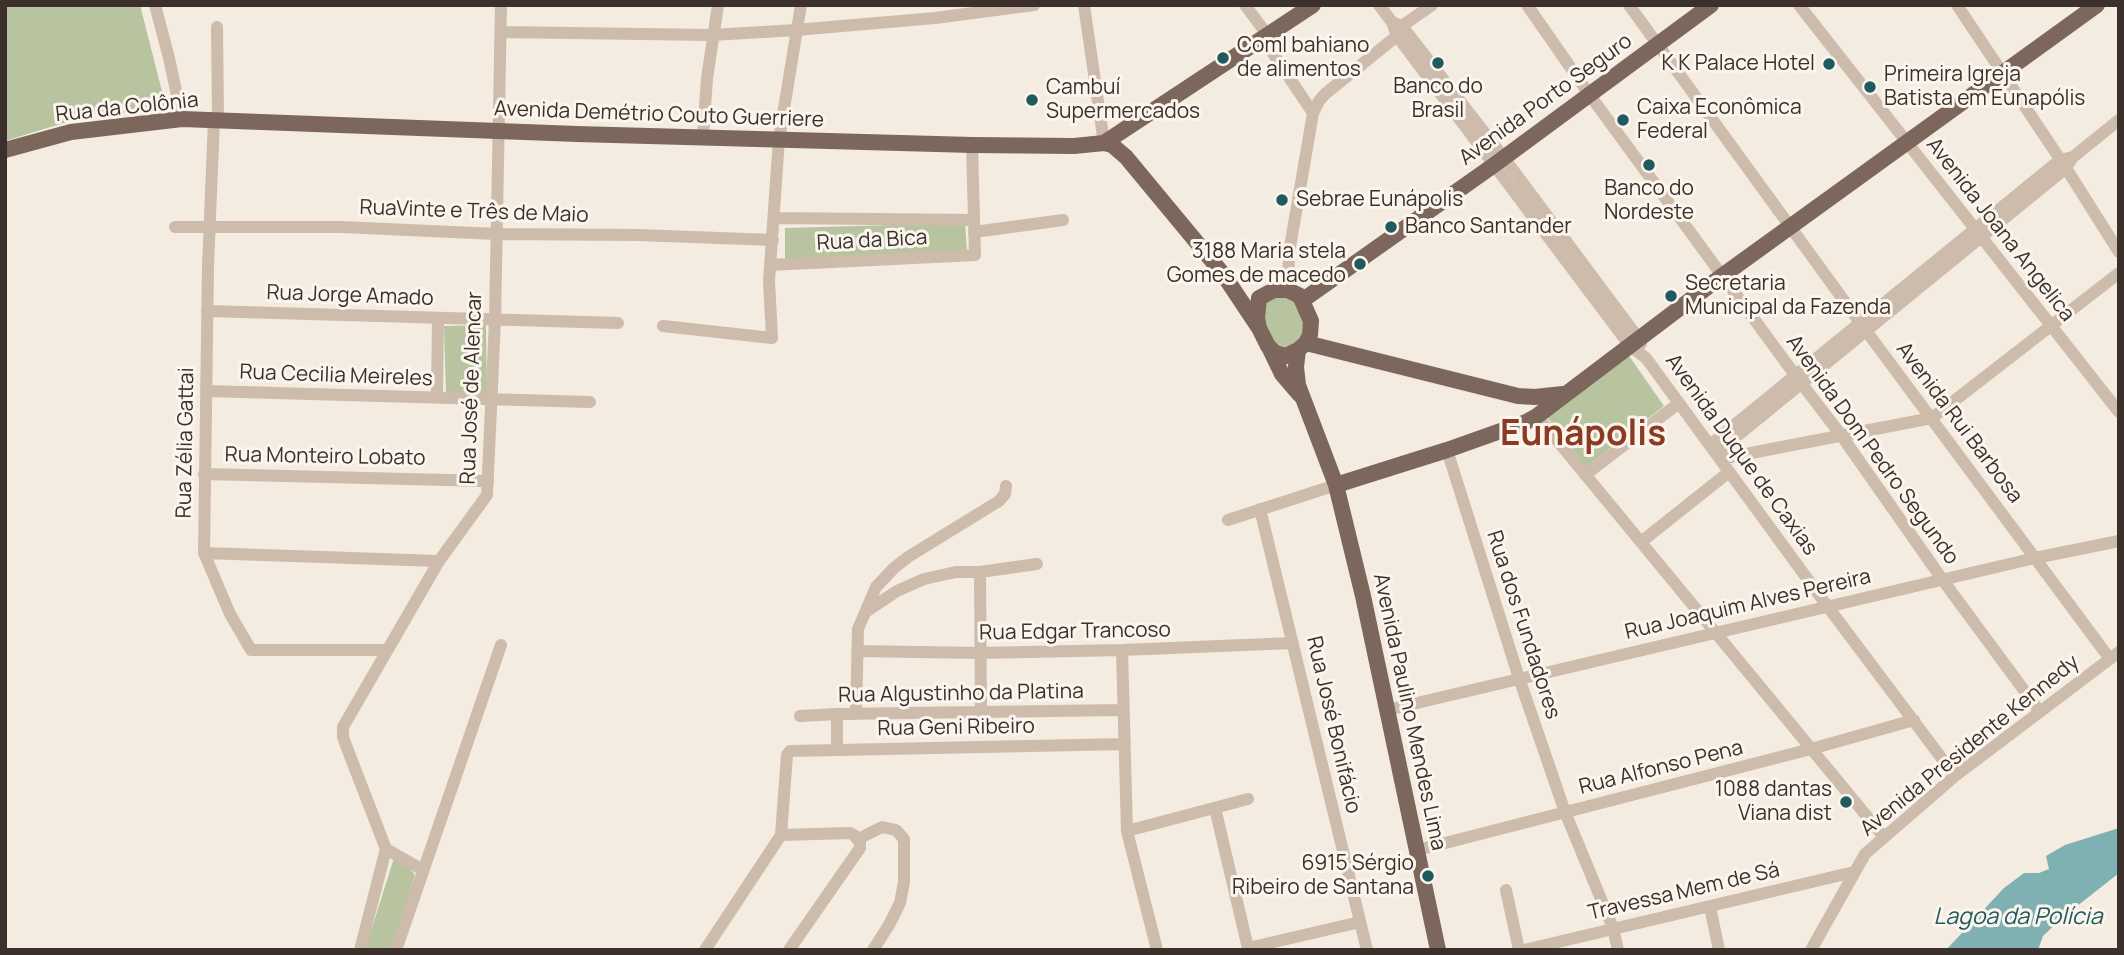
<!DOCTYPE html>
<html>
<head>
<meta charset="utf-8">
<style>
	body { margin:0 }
	#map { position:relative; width:2124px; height:955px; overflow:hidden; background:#f4ebe1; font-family:Manrope,sans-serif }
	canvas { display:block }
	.frame { position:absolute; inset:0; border:7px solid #3b302b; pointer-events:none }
</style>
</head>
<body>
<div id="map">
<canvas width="2124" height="955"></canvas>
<div class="frame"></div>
</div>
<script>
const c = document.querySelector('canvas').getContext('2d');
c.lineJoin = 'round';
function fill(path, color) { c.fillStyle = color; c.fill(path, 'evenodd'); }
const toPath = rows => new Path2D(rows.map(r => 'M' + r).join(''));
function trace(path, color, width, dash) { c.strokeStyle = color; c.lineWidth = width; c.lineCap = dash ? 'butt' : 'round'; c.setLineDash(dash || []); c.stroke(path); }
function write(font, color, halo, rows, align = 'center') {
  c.font = font + ' Manrope,sans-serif'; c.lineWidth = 6; c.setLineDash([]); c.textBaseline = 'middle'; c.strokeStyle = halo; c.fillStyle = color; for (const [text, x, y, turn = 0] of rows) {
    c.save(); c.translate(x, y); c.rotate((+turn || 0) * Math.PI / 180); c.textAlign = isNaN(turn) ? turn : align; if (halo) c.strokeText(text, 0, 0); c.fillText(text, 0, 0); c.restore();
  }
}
fill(toPath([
	[5,5,140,5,167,111,93,114,5,141],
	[965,223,967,252,785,260,785,228],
	[1288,294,1308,318,1303,339,1292,347,1281,349,1271,342,1264,322,1263,303,1269,295],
	[486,325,487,394,446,394,444,326],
	[1627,353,1664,406,1586,467,1547,417],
	[394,858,403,860,415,875,392,950,365,950]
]), '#b8c4a0');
fill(toPath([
	[2119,828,2119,873,2062,918,2043,936,2038,950,1946,950,2004,888,2024,873,2039,873,2049,869,2046,856,2065,845]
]), '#7fb0b2');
trace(toPath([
	[155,5,169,58,182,119],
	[1084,5,1104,143],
	[1245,5,1263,29,1266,43,1313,113],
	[1379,5,1392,22,1397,36,1630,346,1646,358,1828,607,1955,776],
	[1527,5,1589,94,1795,375,1841,435,1942,579,2040,712],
	[1629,5,1861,324,2110,659],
	[1799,5,2119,412],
	[1957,5,2066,168,2119,252],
	[1392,22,1402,26,1504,158,1639,339,1641,344],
	[1402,26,1432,5],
	[217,27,218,120],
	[501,32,712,35,796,30,935,18,1034,5],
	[214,120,208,266,204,553,230,614,251,650,387,650],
	[703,136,707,78,718,5],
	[774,218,974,220],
	[175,227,342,227,497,234,638,235,773,240],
	[974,232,1063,220],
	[770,265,975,255,972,145],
	[1288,290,1289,253,1313,113,1319,101,1325,94,1397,36,1400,31],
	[207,311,618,323],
	[663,326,772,338,769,281,779,139,801,5],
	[206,391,590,402],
	[437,397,438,318],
	[1537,416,1884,837],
	[1710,445,2060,160,2073,157],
	[1447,450,1519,678,1565,812,1613,928,1618,950],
	[1716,453,2066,168,2073,157,2119,120],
	[1720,459,1932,418,2119,273],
	[204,474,488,481],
	[1585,475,1679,403],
	[1260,509,1367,950],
	[1228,520,1336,485],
	[1641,542,1729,472],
	[204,553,439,561],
	[980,572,981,713],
	[867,611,897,591,924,579,956,572,980,572,1037,564],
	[1122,650,1127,831,1157,950],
	[857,651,980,653,1122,650,1293,643],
	[1387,710,2035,558,2119,541],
	[837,714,837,749],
	[856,714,858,629,876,587,894,568,908,557,999,501,1005,494,1006,486],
	[800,716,837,714,1123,710],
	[1215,808,1248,948,1360,922],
	[1127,831,1248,799],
	[781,835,850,833,854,835,860,843,860,848,789,950],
	[858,839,882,827,896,830,904,839,904,882,900,903,889,925,873,950],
	[1418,850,1811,749,1914,720],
	[423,870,386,849,347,748,343,737,343,727,439,561,487,495,495,320,501,5],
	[1506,890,1519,950],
	[1710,907,1719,950],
	[360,950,386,849],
	[396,950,501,645],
	[705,950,781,835,787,755,790,751,1125,744],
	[1524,950,1854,872],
	[1811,950,1865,854,1955,776,2119,652]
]), '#cdbbac', 12);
trace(toPath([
	[1104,143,1313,5],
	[5,150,71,132,182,119,577,134,972,145,1074,146,1104,143,1112,145,1126,157,1223,274,1259,328],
	[1274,290,1288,290,1300,296,1311,321,1310,335,1306,343,1298,350,1286,356,1275,353,1268,346,1259,328,1257,318,1259,298,1274,290],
	[1303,300,1494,165,1711,5],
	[1306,343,1518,396,1535,397,1563,394],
	[1269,347,1282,374,1300,395],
	[1298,350,1296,367,1298,385,1336,485,1363,596,1438,950],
	[1336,485,1447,450,1526,422,1537,416,1722,276,2097,5]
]), '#7d675c', 16);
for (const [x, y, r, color] of [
	[1223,58,7,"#1f5a5e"],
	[1438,63,7,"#1f5a5e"],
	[1829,64,7,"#1f5a5e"],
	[1870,87,7,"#1f5a5e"],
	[1032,100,7,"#1f5a5e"],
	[1623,120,7,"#1f5a5e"],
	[1649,165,7,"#1f5a5e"],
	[1282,200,7,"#1f5a5e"],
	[1391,227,7,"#1f5a5e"],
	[1360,264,7,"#1f5a5e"],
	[1671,296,7,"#1f5a5e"],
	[1846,802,7,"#1f5a5e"],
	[1428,876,7,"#1f5a5e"]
]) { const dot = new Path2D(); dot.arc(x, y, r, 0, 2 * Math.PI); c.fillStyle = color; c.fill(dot); trace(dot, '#fbf5ee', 2.5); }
write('21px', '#3b302b', '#fbf5ee', [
	["Coml bahiano",1237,46],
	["de alimentos",1237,70],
	["K K Palace Hotel",1815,64,"right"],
	["Primeira Igreja",1884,75],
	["Batista em Eunapólis",1884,99],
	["Banco do",1438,87,"center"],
	["Brasil",1438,111,"center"],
	["Cambuí",1046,88],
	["Supermercados",1046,112],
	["Caixa Econômica",1637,108],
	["Federal",1637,132],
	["Banco do",1649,189,"center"],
	["Nordeste",1649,213,"center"],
	["Sebrae Eunápolis",1296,200],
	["Banco Santander",1405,227],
	["3188 Maria stela",1346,252,"right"],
	["Gomes de macedo",1346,276,"right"],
	["Secretaria",1685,284],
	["Municipal da Fazenda",1685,308],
	["1088 dantas",1832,790,"right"],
	["Viana dist",1832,814,"right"],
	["6915 Sérgio",1414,864,"right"],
	["Ribeiro de Santana",1414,888,"right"]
], 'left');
write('21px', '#3b302b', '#fbf5ee', [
	["Avenida Porto Seguro",1546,100,-36],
	["Rua da Colônia",127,108,-6],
	["Avenida Demétrio Couto Guerriere",659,115,2],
	["RuaVinte e Três de Maio",474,212,2],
	["Avenida Joana Angelica",2000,230,52],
	["Rua da Bica",872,241,-3],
	["Rua Jorge Amado",350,296,2],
	["Rua Cecilia Meireles",336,376,2],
	["Rua José de Alencar",472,388,-88],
	["Avenida Rui Barbosa",1959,423,53],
	["Rua Zélia Gattai",186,443,-89],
	["Avenida Dom Pedro Segundo",1872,450,54],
	["Avenida Duque de Caxias",1741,455,54],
	["Rua Monteiro Lobato",325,457,1],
	["Rua Joaquim Alves Pereira",1748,605,-13],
	["Rua dos Fundadores",1523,625,72],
	["Rua Edgar Trancoso",1075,632,-1],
	["Rua Algustinho da Platina",961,694,-1],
	["Avenida Paulino Mendes Lima",1409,712,78],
	["Rua José Bonifácio",1333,725,77],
	["Rua Geni Ribeiro",956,728,-1],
	["Avenida Presidente Kennedy",1970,746,-39],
	["Rua Alfonso Pena",1661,768,-14],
	["Travessa Mem de Sá",1684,892,-13]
]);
write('italic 23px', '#1f5a5e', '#fbf5ee', [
	["Lagoa da Polícia",2018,918]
]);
write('bold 35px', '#8c3b22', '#fbf5ee', [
	["Eunápolis",1583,435]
]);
</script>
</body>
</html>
